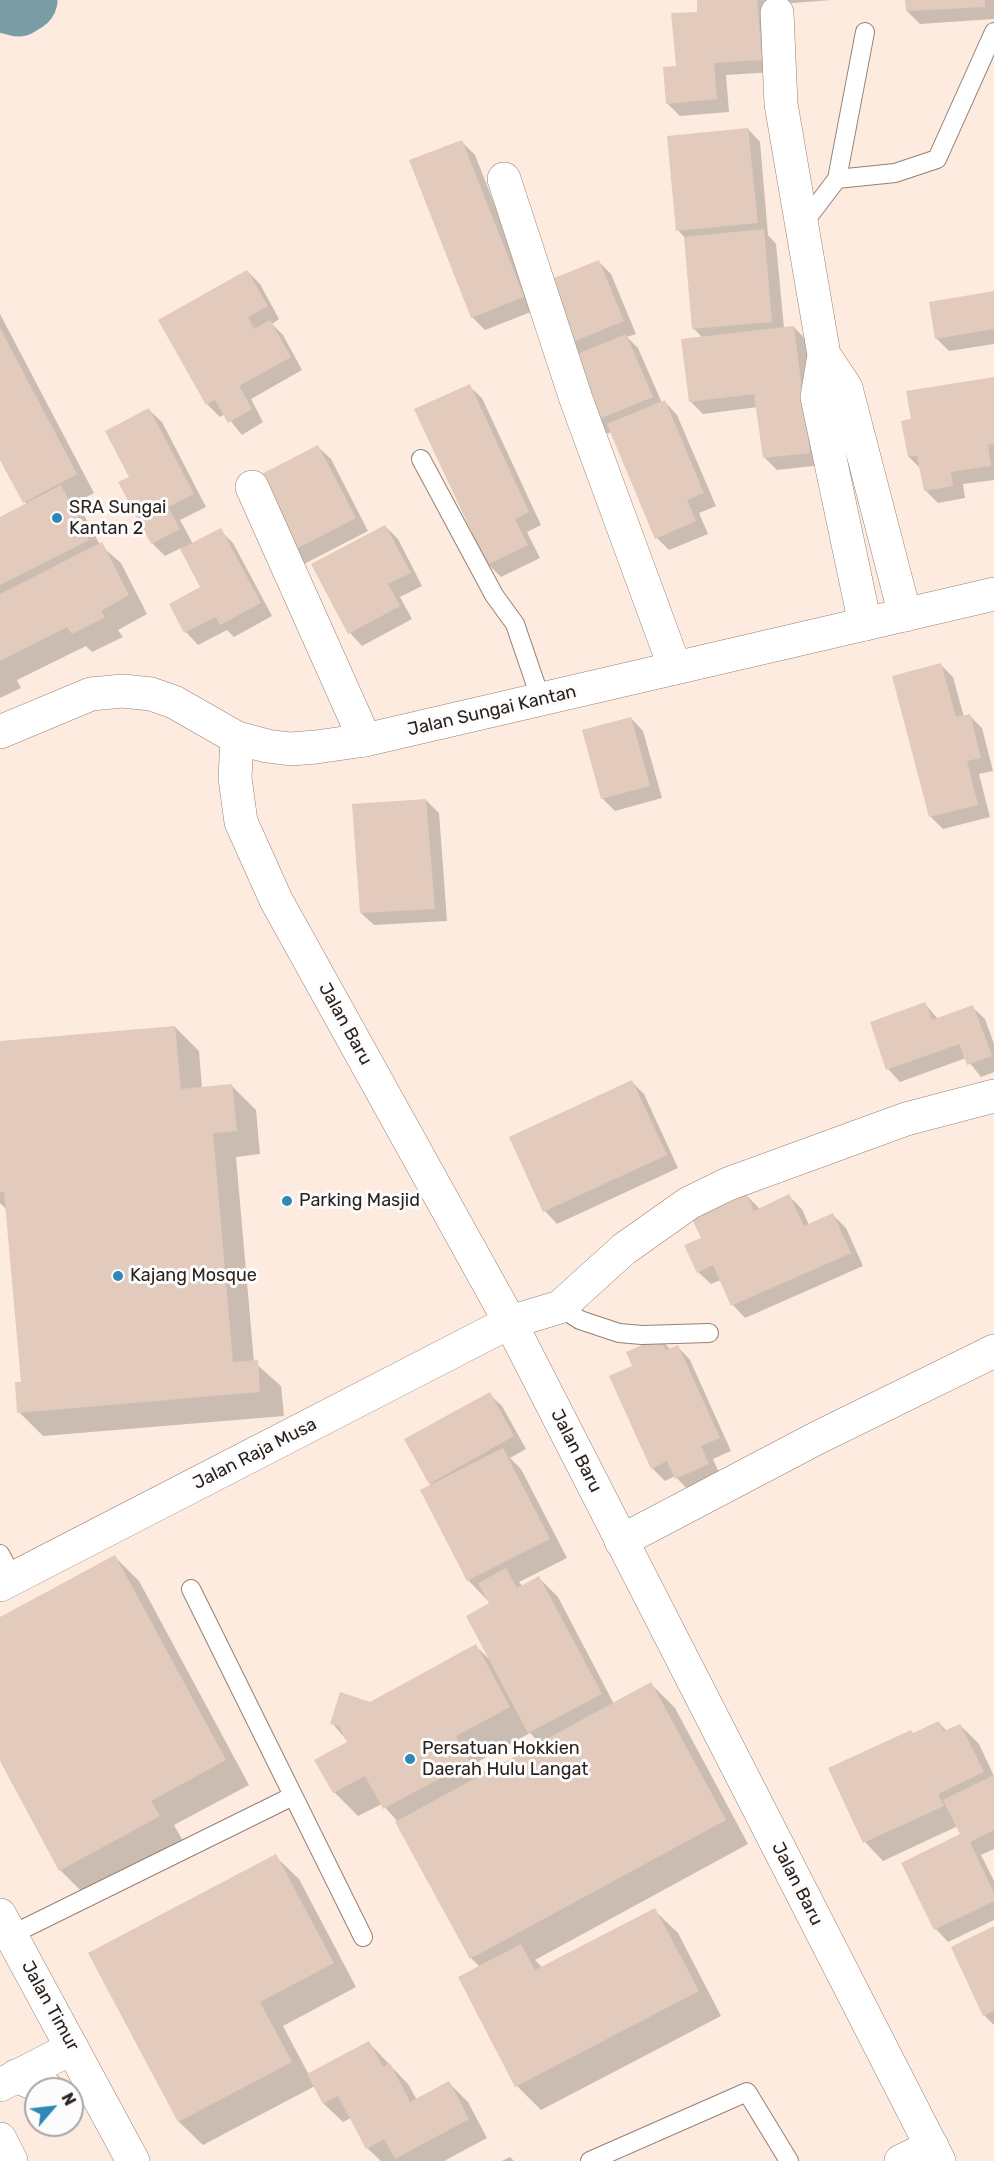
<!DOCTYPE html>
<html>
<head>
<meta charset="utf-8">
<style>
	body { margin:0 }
	#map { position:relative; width:994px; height:2161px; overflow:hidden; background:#feebdf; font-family:Rubik,sans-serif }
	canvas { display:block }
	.north { position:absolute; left:24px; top:2077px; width:60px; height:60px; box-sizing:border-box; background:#fcfcfc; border:2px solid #a9a5a3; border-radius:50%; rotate:62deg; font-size:16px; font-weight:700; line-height:24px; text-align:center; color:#2c231e }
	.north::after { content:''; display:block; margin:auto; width:21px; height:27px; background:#3088b6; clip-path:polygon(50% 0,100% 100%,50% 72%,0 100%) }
</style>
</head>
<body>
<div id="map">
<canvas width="994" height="2161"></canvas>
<div class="north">N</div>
</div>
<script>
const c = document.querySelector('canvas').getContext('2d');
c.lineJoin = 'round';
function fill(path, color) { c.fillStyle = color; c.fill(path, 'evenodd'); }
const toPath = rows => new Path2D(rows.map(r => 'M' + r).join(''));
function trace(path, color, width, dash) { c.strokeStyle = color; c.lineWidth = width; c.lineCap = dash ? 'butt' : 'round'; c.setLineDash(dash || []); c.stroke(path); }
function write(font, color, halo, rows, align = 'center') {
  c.font = font + ' Rubik,sans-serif'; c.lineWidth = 6; c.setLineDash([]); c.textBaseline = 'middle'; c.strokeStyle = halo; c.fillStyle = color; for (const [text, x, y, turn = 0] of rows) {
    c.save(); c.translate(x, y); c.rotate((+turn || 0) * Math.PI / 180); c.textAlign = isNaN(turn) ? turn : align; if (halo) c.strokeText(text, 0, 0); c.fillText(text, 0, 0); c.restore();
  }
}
fill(toPath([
	[698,0,768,0,774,72,726,75,729,112,680,116,667,103,677,67,699,13],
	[777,0,832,0,780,4],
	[907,0,994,0,994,19,920,24,907,11],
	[748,129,760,142,768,235,776,244,784,328,794,327,806,340,822,465,777,470,764,457,758,407,703,414,690,401,703,338,693,328,685,238,678,230],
	[462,142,475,155,536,310,485,330,472,317],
	[598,261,611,274,636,334,627,337,638,348,662,403,665,402,677,415,716,506,699,513,708,534,669,550,657,538,612,432,606,434,564,345],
	[247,271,260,284,279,319,272,324,283,335,302,370,251,399,263,422,242,435,225,414,220,417,207,404],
	[994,293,994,344,949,351,936,338],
	[0,314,94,493,77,502,100,545,121,563,147,614,118,630,123,637,92,652,86,646,17,680,21,688,0,698,0,518,27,505,0,457],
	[994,378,994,480,963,484,965,498,938,503,925,490,921,469,909,457,913,420],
	[469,386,482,398,541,525,527,532,540,558,501,577,488,564],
	[149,410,162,422,206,507,180,520,193,544,220,530,233,543,272,616,234,637,227,630,198,645,186,632,171,604,202,588,181,548,165,556,152,543,131,478],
	[318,447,331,459,368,531,304,564,291,551],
	[385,526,398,539,422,586,400,597,412,619,362,646,350,633],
	[941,665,953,677,964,717,969,715,982,728,993,771,979,774,990,817,943,829,930,816],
	[631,718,643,731,662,798,615,811,602,798],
	[426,800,439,813,447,921,374,925,361,913],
	[925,1004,938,1019,972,1007,985,1019,994,1044,994,1072,981,1077,966,1058,900,1082,888,1069],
	[175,1027,199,1051,202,1088,232,1086,256,1110,260,1154,236,1157,254,1362,281,1386,284,1416,43,1436,19,1412,22,1383,7,1210,0,1203,0,1042],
	[631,1081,644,1094,678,1168,557,1224,545,1211],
	[747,1196,760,1209,789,1196,802,1209,809,1225,833,1215,846,1228,863,1266,745,1318,733,1305,721,1280,711,1284,698,1272,703,1238],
	[660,1339,671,1350,678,1347,690,1360,731,1451,713,1459,721,1477,689,1491,675,1476,665,1481,652,1468,634,1366],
	[489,1394,502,1406,526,1449,510,1458,521,1469,567,1558,519,1582,523,1587,539,1578,558,1597,614,1704,651,1684,675,1708,748,1844,535,1960,543,1968,654,1910,678,1933,721,2016,541,2110,517,2086,480,1967,471,1958,398,1822,382,1804,358,1816,334,1792,349,1743,332,1723,476,1646,490,1660,491,1604,468,1580,430,1483],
	[530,1733,541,1744,486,1774,479,1761],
	[115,1557,139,1581,249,1785,174,1825,183,1841,84,1894,60,1870,0,1758,0,1619],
	[939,1723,947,1731,960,1725,979,1744,994,1776,994,1849,981,1855,994,1881,994,1920,948,1942,936,1929,903,1863,962,1834,958,1826,883,1861,865,1842,914,1734],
	[275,1856,299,1879,356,1987,283,2026,309,2075,369,2043,408,2084,417,2100,449,2083,468,2102,487,2138,444,2161,381,2161,367,2148,351,2118,343,2122,324,2104,315,2086,203,2145,179,2122,90,1954],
	[994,1928,994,2025,984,2015],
	[510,2157,514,2161,502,2161]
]), '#0003');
trace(toPath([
	[0,0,18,5,26,0]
]), '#799ca5', 63);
fill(toPath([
	[697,0,757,0,762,60,714,63,717,99,666,104,663,67,676,66,671,13,697,12],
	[905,0,985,0,985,7,906,11],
	[748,128,758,223,676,231,667,136],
	[462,140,524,297,471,318,409,160],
	[764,229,772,322,692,329,684,237],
	[599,260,624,321,563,346,537,285],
	[247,270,268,306,248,317,254,329,270,320,291,357,239,386,252,409,228,423,215,400,206,405,158,320],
	[994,291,994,329,935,339,929,302],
	[794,326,810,453,763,458,754,394,689,402,681,339],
	[0,328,77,474,23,503,0,460],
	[626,334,653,397,592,422,565,359],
	[994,377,994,444,988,445,991,466,951,472,953,486,924,491,917,456,908,457,901,421,911,419,906,391],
	[470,384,529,512,515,519,528,545,487,565,414,409],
	[665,400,704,493,687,500,696,521,655,539,607,424],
	[149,408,194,494,168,507,180,529,151,544,118,482,129,477,105,431],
	[318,445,356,518,290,552,252,479],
	[61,485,89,540,0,585,0,517],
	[385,525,411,573,388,584,400,606,348,634,311,564],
	[221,528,261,603,220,625,216,617,184,633,169,604,200,587,180,549],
	[102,542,129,595,101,611,105,617,72,634,67,627,0,661,0,594],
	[941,663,956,717,970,714,981,758,967,761,978,805,929,817,892,676],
	[631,717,650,786,601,799,582,730],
	[426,799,435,909,360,913,352,804],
	[925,1002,932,1020,973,1005,992,1056,967,1065,959,1044,886,1070,870,1022],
	[175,1026,181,1089,232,1084,237,1131,213,1133,233,1362,258,1360,260,1392,17,1413,15,1382,21,1382,4,1192,0,1192,0,1041],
	[632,1080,667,1155,543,1212,509,1137],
	[747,1194,754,1211,789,1194,804,1226,833,1213,851,1253,731,1306,713,1265,697,1273,684,1245,701,1238,692,1219],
	[660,1337,666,1350,678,1345,720,1438,701,1446,709,1464,675,1479,667,1461,651,1469,609,1376,632,1366,626,1352],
	[490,1392,514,1436,429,1484,404,1439],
	[503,1448,550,1539,467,1581,420,1490],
	[115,1555,226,1760,151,1801,160,1816,59,1871,0,1761,0,1617],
	[506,1568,517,1588,539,1576,602,1694,528,1733,466,1616,489,1603,478,1583],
	[476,1644,510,1707,456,1736,470,1762,383,1809,365,1776,333,1793,314,1760,347,1742,339,1726,330,1724,340,1692,370,1702],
	[651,1682,726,1820,470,1959,395,1822],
	[939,1721,944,1731,960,1724,984,1772,938,1794,944,1806,863,1843,828,1768,911,1730,913,1733],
	[994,1775,994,1830,970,1842,994,1893,994,1901,934,1930,901,1863,960,1834,943,1800],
	[276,1854,334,1963,260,2002,292,2062,178,2122,88,1953],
	[655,1908,699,1991,515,2087,458,1977,521,1944,535,1970],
	[994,1926,994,2011,983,2016,951,1947],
	[369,2041,383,2067,390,2063,410,2102,449,2081,469,2119,395,2159,384,2139,366,2149,338,2096,323,2104,307,2074]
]), '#e2cabc');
const service = toPath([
	[837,179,865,32],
	[802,225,837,179,895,173,937,159,994,32],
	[421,459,494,595,515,624,541,700],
	[560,1307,580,1320,619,1333,642,1335,709,1333],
	[0,1554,13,1578],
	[191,1589,363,1937],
	[11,1935,293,1796],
	[590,2161,747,2092,789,2161]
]);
const minor = toPath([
	[777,13,781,104,824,355,817,397,865,624],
	[504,179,576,399,675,668],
	[824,355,846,388,905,615],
	[252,487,365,740],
	[621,1541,817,1438,994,1351],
	[0,1585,510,1322,560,1307,624,1249,689,1203,728,1184,906,1119,994,1096],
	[0,2085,72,2048],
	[0,2139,11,2161],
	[901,2161,932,2146]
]);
const tertiary = toPath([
	[237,738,235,778,241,822,276,900,510,1322,939,2161]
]);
const secondary = toPath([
	[0,732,91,694,123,691,151,694,174,702,237,738,267,746,291,749,316,747,365,740,994,594],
	[0,1915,133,2161],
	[16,2076,47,2089]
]);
trace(service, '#958072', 20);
trace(minor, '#958072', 34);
trace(tertiary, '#958072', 34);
trace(secondary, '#958072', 34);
trace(service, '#fff', 18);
trace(minor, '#fff', 33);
trace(tertiary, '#fff', 33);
trace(secondary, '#fff', 33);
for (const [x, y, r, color] of [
	[57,518,6,"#3088b6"],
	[287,1201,6,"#3088b6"],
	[118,1276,6,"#3088b6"],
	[410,1759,6,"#3088b6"]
]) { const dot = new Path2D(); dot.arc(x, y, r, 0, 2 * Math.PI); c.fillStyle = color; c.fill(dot); trace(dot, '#fcfcfc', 2); }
write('18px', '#2c231e', '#fcfcfc', [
	["SRA Sungai",69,508],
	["Kantan 2",69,529],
	["Parking Masjid",299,1201],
	["Kajang Mosque",130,1276],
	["Persatuan Hokkien",422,1749],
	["Daerah Hulu Langat",422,1770]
], 'left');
write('18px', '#2c231e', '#fcfcfc', [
	["Jalan Sungai Kantan",492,711,-13],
	["Jalan Baru",345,1024,61],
	["Jalan Baru",576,1451,63],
	["Jalan Raja Musa",255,1454,-27],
	["Jalan Baru",797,1884,63],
	["Jalan Timur",50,2006,61]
]);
</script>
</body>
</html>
